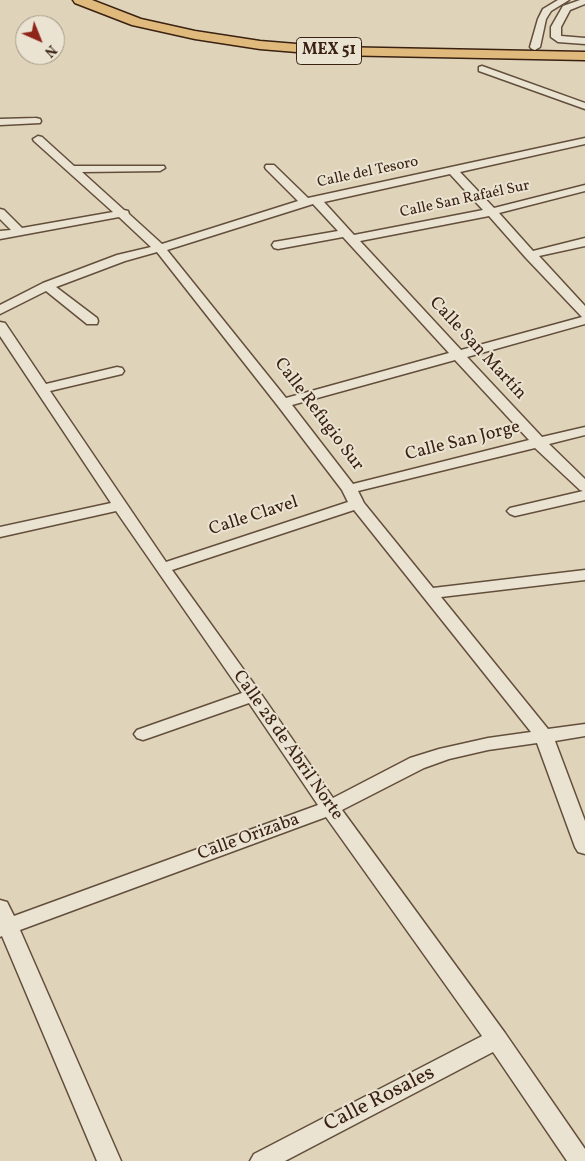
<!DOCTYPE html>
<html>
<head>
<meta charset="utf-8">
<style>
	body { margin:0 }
	#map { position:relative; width:585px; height:1161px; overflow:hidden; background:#dfd4ba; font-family:Vollkorn,serif }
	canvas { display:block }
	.north { position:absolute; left:15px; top:15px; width:50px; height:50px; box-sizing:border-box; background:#eae3d2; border:1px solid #a49585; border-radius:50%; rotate:136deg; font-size:14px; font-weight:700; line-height:20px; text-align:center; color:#3a2111 }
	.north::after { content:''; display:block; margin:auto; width:18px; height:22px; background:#8f2418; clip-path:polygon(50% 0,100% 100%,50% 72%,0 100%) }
</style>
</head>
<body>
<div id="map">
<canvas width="585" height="1161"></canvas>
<div class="north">N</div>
</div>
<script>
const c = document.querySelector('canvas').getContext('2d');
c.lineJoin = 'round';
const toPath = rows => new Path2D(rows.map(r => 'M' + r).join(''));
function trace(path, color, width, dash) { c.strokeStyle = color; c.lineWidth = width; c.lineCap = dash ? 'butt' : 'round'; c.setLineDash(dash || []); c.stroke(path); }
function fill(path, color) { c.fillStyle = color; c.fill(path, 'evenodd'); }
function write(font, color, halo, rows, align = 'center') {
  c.font = font + ' Vollkorn,serif'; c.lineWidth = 4; c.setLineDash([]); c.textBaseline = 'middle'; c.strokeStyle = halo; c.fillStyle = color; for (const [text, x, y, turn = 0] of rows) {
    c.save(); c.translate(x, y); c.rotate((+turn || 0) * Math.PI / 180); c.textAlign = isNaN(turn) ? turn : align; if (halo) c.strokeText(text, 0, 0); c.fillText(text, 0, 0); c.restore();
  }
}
const minor = toPath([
	[558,0,569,0,551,11,546,19,540,47,535,50,532,49,530,47,538,19,543,9,558,0],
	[580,0,585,0,585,4,570,10,561,27,561,36,585,38,585,44,558,42,551,37,551,27,563,6,580,0],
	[482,66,585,103,585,109,479,71,479,67,482,66],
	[36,118,40,119,41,121,40,123,0,125,0,119,36,118],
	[38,136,42,137,74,166,164,166,165,168,160,171,82,172,124,210,128,211,129,214,162,244,298,201,266,169,265,167,266,165,274,165,308,198,585,138,585,144,460,172,494,208,585,185,585,191,499,213,533,251,585,238,585,246,539,256,585,306,585,324,467,357,542,437,585,427,585,435,549,444,585,479,585,500,515,516,510,514,507,511,510,508,583,491,580,490,535,448,358,491,364,503,433,588,585,570,585,580,441,597,548,729,585,724,585,736,555,741,585,821,585,854,578,852,575,847,537,743,488,750,449,759,424,768,342,810,505,1033,585,1149,585,1161,567,1161,493,1052,285,1161,250,1161,254,1154,482,1036,326,817,20,930,121,1161,97,1161,2,936,0,937,0,900,7,902,14,916,318,805,249,703,149,738,143,740,137,738,134,734,137,730,242,693,116,511,0,537,0,527,111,503,0,336,0,322,5,323,46,384,117,367,122,368,124,371,122,374,50,391,166,562,348,502,342,490,278,406,157,252,125,261,56,287,97,318,98,321,97,324,87,324,46,291,0,314,0,305,43,283,117,255,151,247,119,217,0,239,0,231,11,230,0,219,0,209,4,210,22,228,113,212,34,141,33,139,38,136],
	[450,174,483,210,354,235,324,202,450,174],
	[313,204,338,231,274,242,272,245,274,248,278,249,343,237,449,353,286,398,167,250,313,204],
	[489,216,526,258,582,317,461,350,360,241,489,216],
	[455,360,529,440,353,484,292,405,455,360],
	[354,510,531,732,488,738,439,749,410,758,333,798,259,691,172,570,354,510]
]);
const primary = toPath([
	[73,0,92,0,141,19,195,31,260,41,333,47,585,52,585,60,333,55,260,49,195,39,132,25,75,3,73,0]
]);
trace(minor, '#634e3b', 3);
trace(primary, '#3a2111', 3);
fill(minor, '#eae3d2');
fill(primary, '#e0ba7d');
write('15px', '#3a2111', '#eae3d2', [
	["Calle del Tesoro",368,173,-12],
	["Calle San Rafaél Sur",465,200,-12]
]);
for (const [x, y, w] of [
	[329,51,65]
]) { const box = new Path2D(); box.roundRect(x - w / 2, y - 13.5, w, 27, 4); c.fillStyle = '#eae3d2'; c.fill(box); trace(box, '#3a2111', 1); }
write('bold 16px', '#3a2111', null, [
	["MEX 51",329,51]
]);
write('18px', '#3a2111', '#eae3d2', [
	["Calle San Martín",477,349,47],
	["Calle Refugio Sur",318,415,53],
	["Calle San Jorge",463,442,-14],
	["Calle Clavel",254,517,-18],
	["Calle 28 de Abril Norte",287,746,55],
	["Calle Orizaba",249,838,-20]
]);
write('21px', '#3a2111', '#eae3d2', [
	["Calle Rosales",380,1100,-27]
]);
</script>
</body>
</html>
